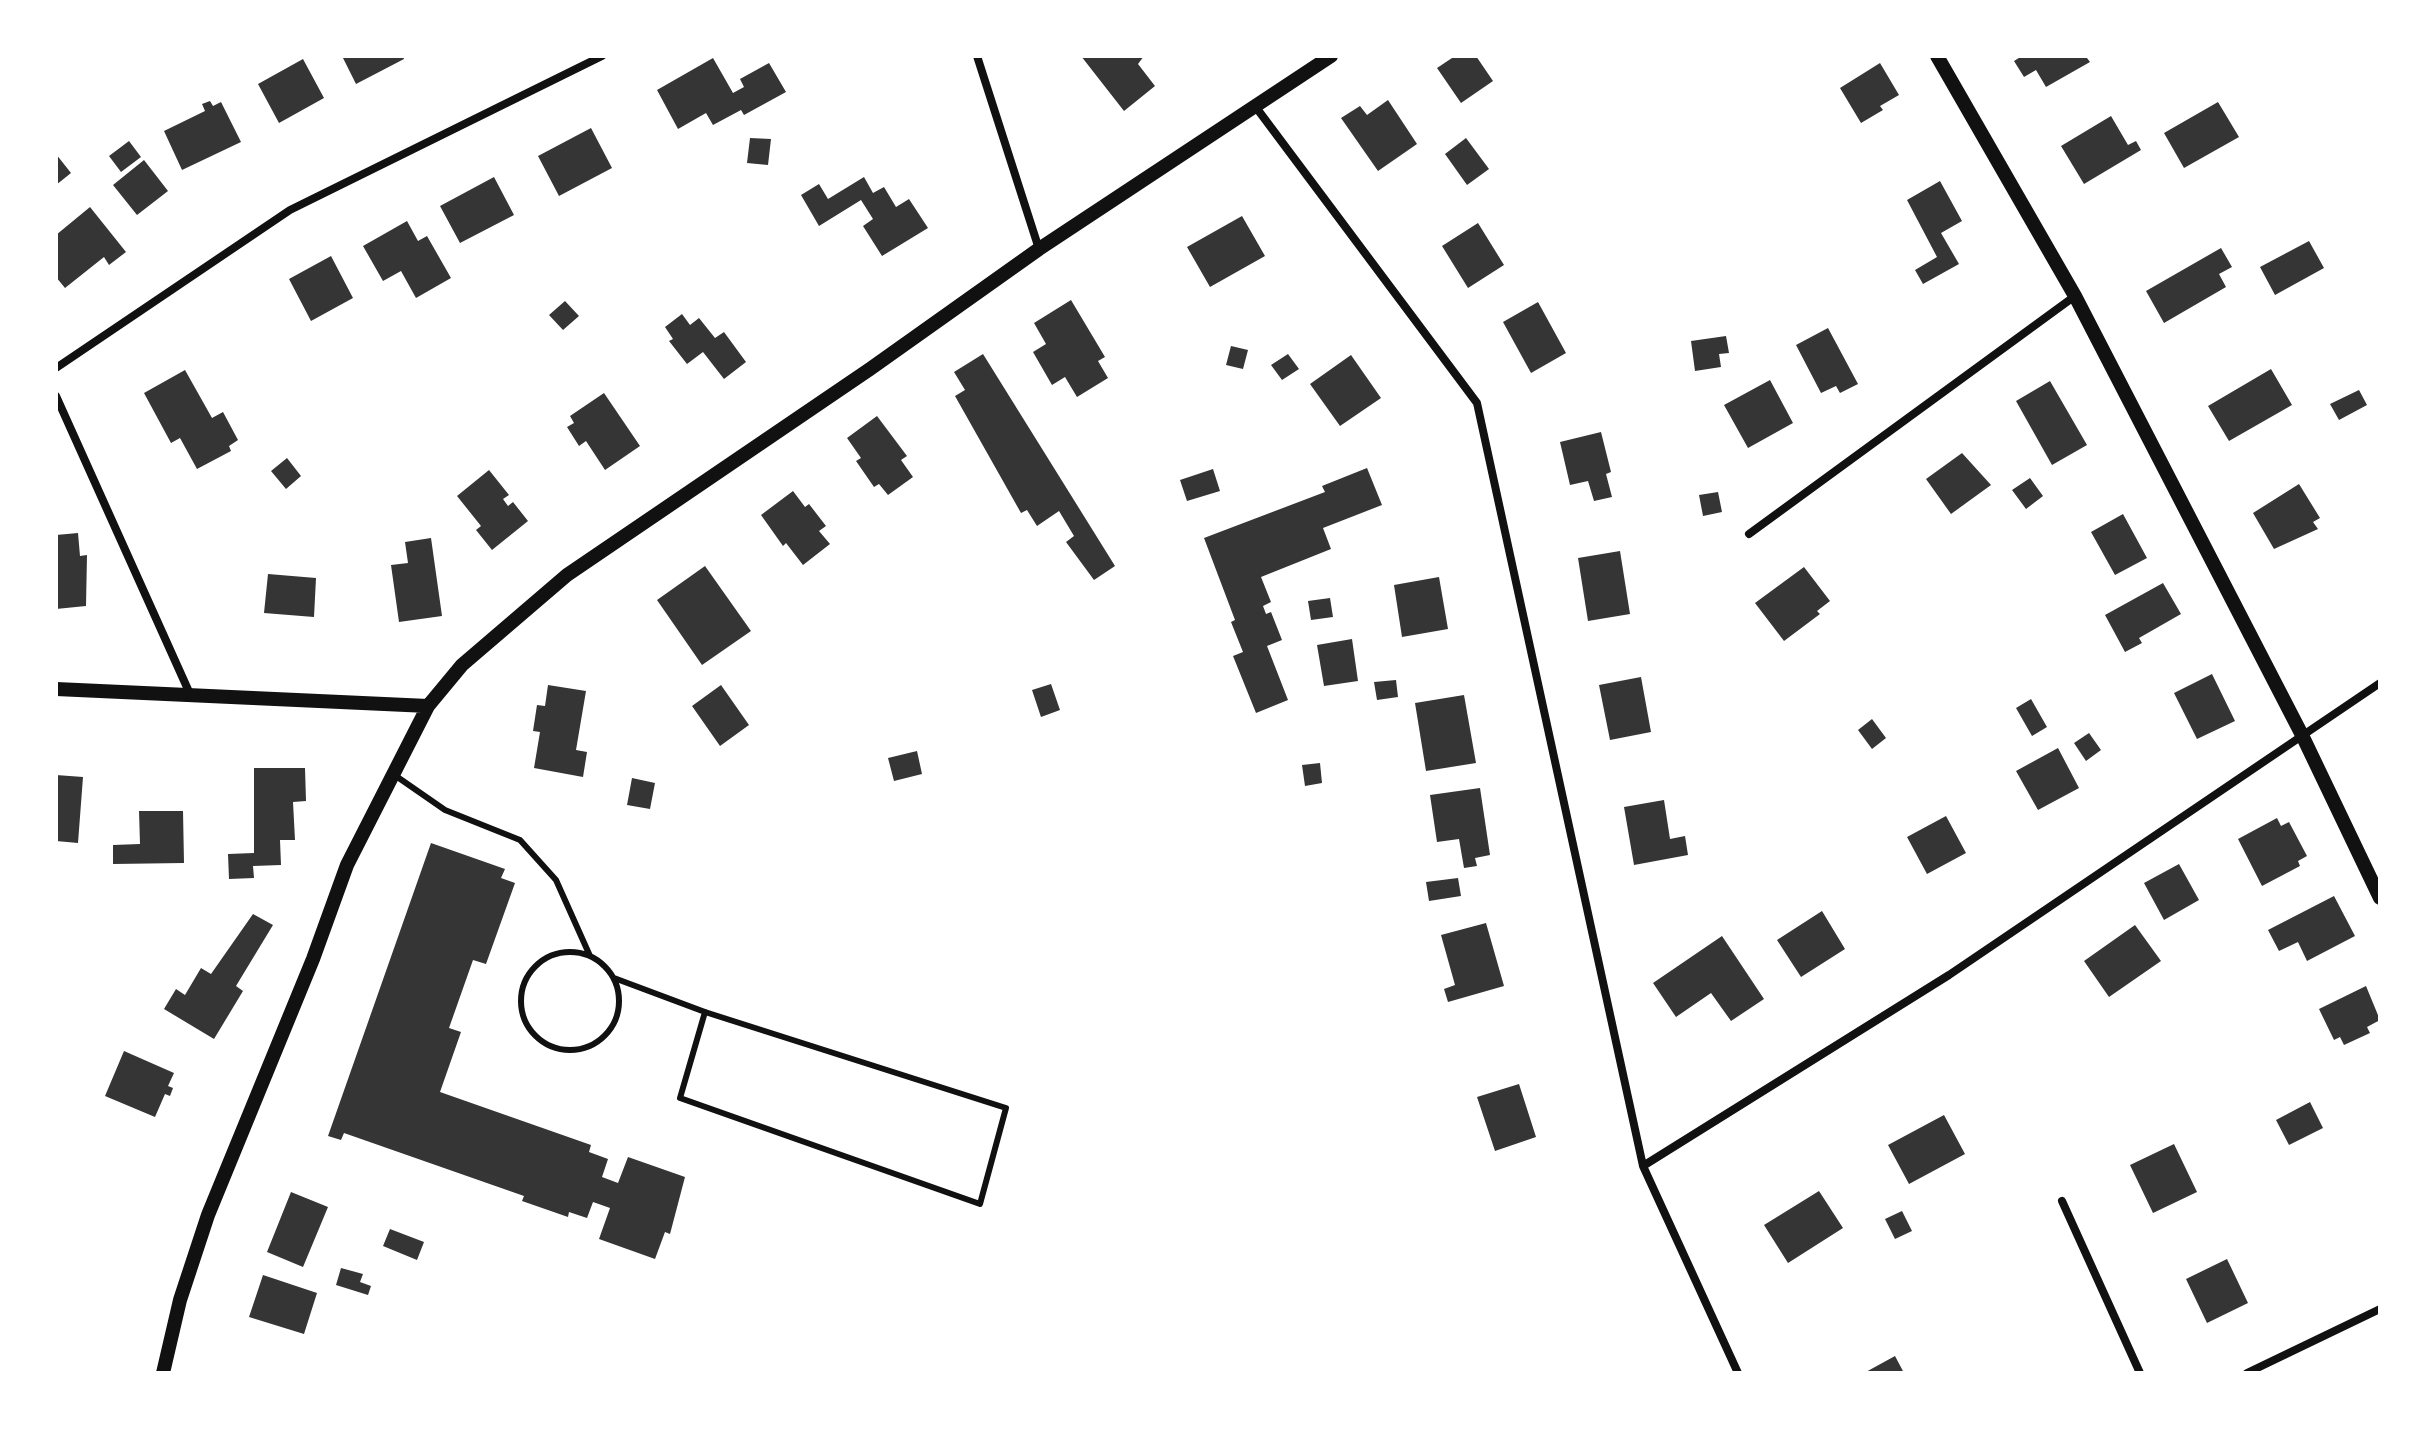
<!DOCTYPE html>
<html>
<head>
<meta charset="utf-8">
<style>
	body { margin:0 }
	#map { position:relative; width:2436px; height:1429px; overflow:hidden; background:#fff; font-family:"Asap Condensed",sans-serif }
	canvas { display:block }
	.frame { position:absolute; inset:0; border:58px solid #fff; pointer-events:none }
</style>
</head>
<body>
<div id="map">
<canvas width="2436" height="1429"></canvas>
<div class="frame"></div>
</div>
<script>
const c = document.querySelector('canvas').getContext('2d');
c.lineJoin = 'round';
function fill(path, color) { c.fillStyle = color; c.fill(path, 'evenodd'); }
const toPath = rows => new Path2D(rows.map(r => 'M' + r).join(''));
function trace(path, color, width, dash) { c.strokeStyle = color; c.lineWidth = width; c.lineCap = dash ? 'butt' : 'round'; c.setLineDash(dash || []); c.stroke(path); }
fill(toPath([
	[342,56,403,56,404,59,356,84],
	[1081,56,1144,56,1138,64,1155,86,1124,111],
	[1455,56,1476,56,1493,81,1461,103,1437,68],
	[2022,56,2091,56,2087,58,2090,62,2046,87,2036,70,2024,77,2014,61],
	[713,58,733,93,744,87,740,79,769,63,786,92,744,115,741,110,713,125,706,113,678,129,657,90],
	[303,59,324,98,279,123,258,84],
	[1880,63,1899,95,1880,106,1883,110,1861,123,1840,88],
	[1388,100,1417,144,1378,171,1341,118,1360,106,1367,115],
	[210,101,213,106,221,102,241,142,182,170,164,131,205,111,202,104],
	[2218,102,2239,137,2184,168,2164,133],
	[2111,116,2128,145,2136,141,2141,150,2084,184,2061,146],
	[591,128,612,168,559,196,538,156],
	[750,138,771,139,768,165,747,163],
	[1466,138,1489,169,1467,185,1445,154],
	[129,141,141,157,121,172,109,156],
	[56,154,71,173,56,185],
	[144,160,168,191,137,215,113,185],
	[494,177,514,215,460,243,440,206],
	[864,177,873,193,884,187,896,207,909,199,928,228,882,256,863,226,873,219,861,200,819,226,801,195,819,184,828,199],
	[1940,181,1962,221,1941,233,1959,264,1923,284,1915,270,1937,257,1907,200],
	[90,207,126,252,109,265,104,257,65,288,56,277,56,235],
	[1242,216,1265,256,1210,287,1187,247],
	[407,221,418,241,427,236,451,278,416,298,401,271,383,281,363,246],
	[1478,223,1504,265,1468,288,1442,246],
	[2309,241,2324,268,2275,295,2260,267],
	[2221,248,2232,267,2219,274,2226,287,2164,323,2146,291],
	[331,256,353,298,311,321,289,279],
	[1071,300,1105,357,1098,361,1108,378,1077,397,1065,377,1052,385,1033,352,1046,344,1034,323],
	[565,301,579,316,563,330,549,315],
	[1538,302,1566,353,1531,373,1503,322],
	[682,314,690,325,699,318,715,338,724,332,746,362,724,379,703,352,687,364,669,341,673,339,665,327],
	[1828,328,1858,384,1840,393,1836,386,1821,393,1796,345],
	[1726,336,1729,353,1719,354,1721,367,1695,371,1691,341],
	[1231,346,1248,350,1243,369,1226,365],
	[983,354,1115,566,1094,580,1066,542,1074,536,1059,511,1037,526,1027,510,1021,513,955,396,965,390,954,372],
	[1288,354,1299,369,1282,380,1271,365],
	[1351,355,1381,398,1340,426,1310,384],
	[2271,369,2292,405,2229,441,2208,406],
	[185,370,212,418,223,412,238,440,229,446,231,451,197,469,180,438,171,443,144,393],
	[1770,380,1793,423,1748,448,1724,405],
	[2050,381,2087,445,2052,465,2016,401],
	[2359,390,2367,405,2339,420,2330,404],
	[604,393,640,446,605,470,586,441,579,446,567,427,574,423,570,416],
	[877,416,907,456,901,460,913,477,888,495,879,484,874,487,856,461,861,458,847,438],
	[1601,432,1611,472,1606,474,1612,497,1594,501,1588,481,1570,485,1560,442],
	[1962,453,1991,485,1951,514,1926,479],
	[287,458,301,476,286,489,271,471],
	[1367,468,1382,505,1323,528,1331,549,1261,577,1271,602,1263,606,1266,614,1271,612,1282,640,1267,646,1288,700,1256,713,1233,656,1243,652,1231,622,1235,620,1204,538,1325,492,1322,486],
	[1213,469,1220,491,1187,501,1180,480],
	[489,470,509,495,503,499,508,506,513,502,528,521,492,550,476,530,481,526,457,496],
	[2030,478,2043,496,2026,509,2012,490],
	[2299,484,2320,518,2313,522,2318,529,2274,549,2253,513],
	[793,491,805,507,809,504,826,526,819,531,830,544,803,565,786,543,783,546,761,515],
	[1718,492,1722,512,1703,516,1699,495],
	[2123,514,2147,558,2115,575,2091,532],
	[78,533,80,556,87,555,86,606,56,609,56,535],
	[431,538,442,616,399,622,391,565,408,563,405,542],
	[1620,551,1630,614,1588,621,1578,558],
	[705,566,751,631,702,665,657,600],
	[1804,567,1830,601,1817,611,1820,614,1784,641,1755,603],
	[268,574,316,578,314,617,264,613],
	[1439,577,1448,629,1402,637,1394,585],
	[2163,583,2181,614,2139,638,2142,643,2125,652,2105,615],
	[1330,598,1333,617,1311,620,1308,601],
	[1352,639,1358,681,1324,686,1317,645],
	[2212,674,2235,721,2197,739,2174,693],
	[1641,677,1651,732,1610,740,1599,685],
	[1396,680,1398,697,1377,700,1374,682],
	[1051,684,1060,710,1041,717,1032,690],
	[548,685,586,691,576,750,587,752,583,777,534,768,540,732,533,731,537,705,545,706],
	[721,685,749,725,720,746,692,706],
	[1464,695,1476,763,1426,771,1415,703],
	[2031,699,2047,727,2032,736,2016,708],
	[1872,719,1886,738,1872,749,1858,730],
	[2089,733,2101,750,2086,761,2074,743],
	[2058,748,2079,788,2038,810,2016,771],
	[917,751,922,774,894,781,888,758],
	[1320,763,1322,783,1305,786,1302,765],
	[254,768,305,768,306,801,293,802,295,840,280,840,281,865,253,866,254,878,229,879,228,854,254,853],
	[56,775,83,777,78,843,56,841],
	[632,778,655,783,650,809,627,805],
	[1480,788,1490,855,1475,858,1477,866,1464,868,1459,839,1437,842,1430,795],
	[1664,800,1670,839,1685,836,1688,855,1634,865,1624,807],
	[139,811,183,811,184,863,113,864,113,845,140,844],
	[1946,816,1966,853,1927,874,1907,837],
	[2277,818,2281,826,2289,822,2307,856,2298,861,2300,866,2262,886,2238,839],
	[431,843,505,869,501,878,515,883,486,964,473,960,449,1028,461,1032,440,1092,591,1145,589,1152,608,1159,602,1177,618,1183,628,1157,685,1177,670,1234,665,1232,655,1259,599,1239,610,1208,593,1202,587,1218,569,1212,568,1217,522,1201,524,1196,344,1133,341,1140,328,1136],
	[2179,864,2199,900,2164,920,2144,883],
	[1458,878,1461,896,1429,901,1426,882],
	[2334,896,2355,936,2307,961,2298,942,2279,951,2268,930],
	[1822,911,1845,949,1801,977,1777,940],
	[253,914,273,925,236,986,243,991,214,1039,164,1009,176,989,185,995,201,968,211,974],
	[1486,923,1504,986,1448,1002,1444,989,1455,985,1441,935],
	[2135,925,2161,961,2109,997,2084,961],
	[1722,936,1764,999,1731,1021,1711,993,1676,1017,1653,983],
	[2366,986,2380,1020,2367,1027,2370,1033,2344,1045,2340,1037,2334,1040,2319,1009],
	[124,1051,174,1073,168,1086,173,1088,170,1096,165,1094,155,1117,105,1096],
	[1519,1084,1536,1137,1495,1151,1477,1097],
	[2310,1102,2323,1128,2289,1145,2276,1120],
	[1944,1115,1965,1154,1909,1184,1888,1145],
	[2174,1144,2197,1192,2153,1213,2130,1165],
	[1819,1191,1843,1228,1788,1263,1764,1225],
	[291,1192,328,1207,303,1267,267,1252],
	[1902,1211,1912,1231,1895,1239,1885,1219],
	[390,1229,424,1242,417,1260,383,1246],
	[2227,1259,2248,1303,2207,1323,2186,1279],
	[341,1268,363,1274,360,1282,371,1286,368,1295,336,1285],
	[263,1275,317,1293,304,1334,249,1317],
	[1895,1356,1904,1373,1864,1373]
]), '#353535');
trace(toPath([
	[393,774,445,810,520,840,556,880,590,956],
	'521 1001a49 49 0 1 1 98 0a49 49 0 1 1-98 0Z',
	[614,978,705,1012,1006,1108,980,1204,680,1098,705,1012]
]), '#111', 6);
trace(toPath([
	[977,56,1039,249],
	[1255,106,1477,403,1643,1166,1738,1373],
	[56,368,290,210,602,56],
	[56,396,190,694],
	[1749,534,2075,296],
	[1643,1166,1949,975,2380,683],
	[2062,1201,2140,1373],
	[2247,1373,2380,1309]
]), '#111', 8);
trace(toPath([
	[1937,56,2075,296,2302,735,2380,898],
	[56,689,428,706],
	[163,1373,180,1300,208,1215,313,959,347,865,428,706,462,665,567,575,870,369,1039,249,1331,56]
]), '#111', 14);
</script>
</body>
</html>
